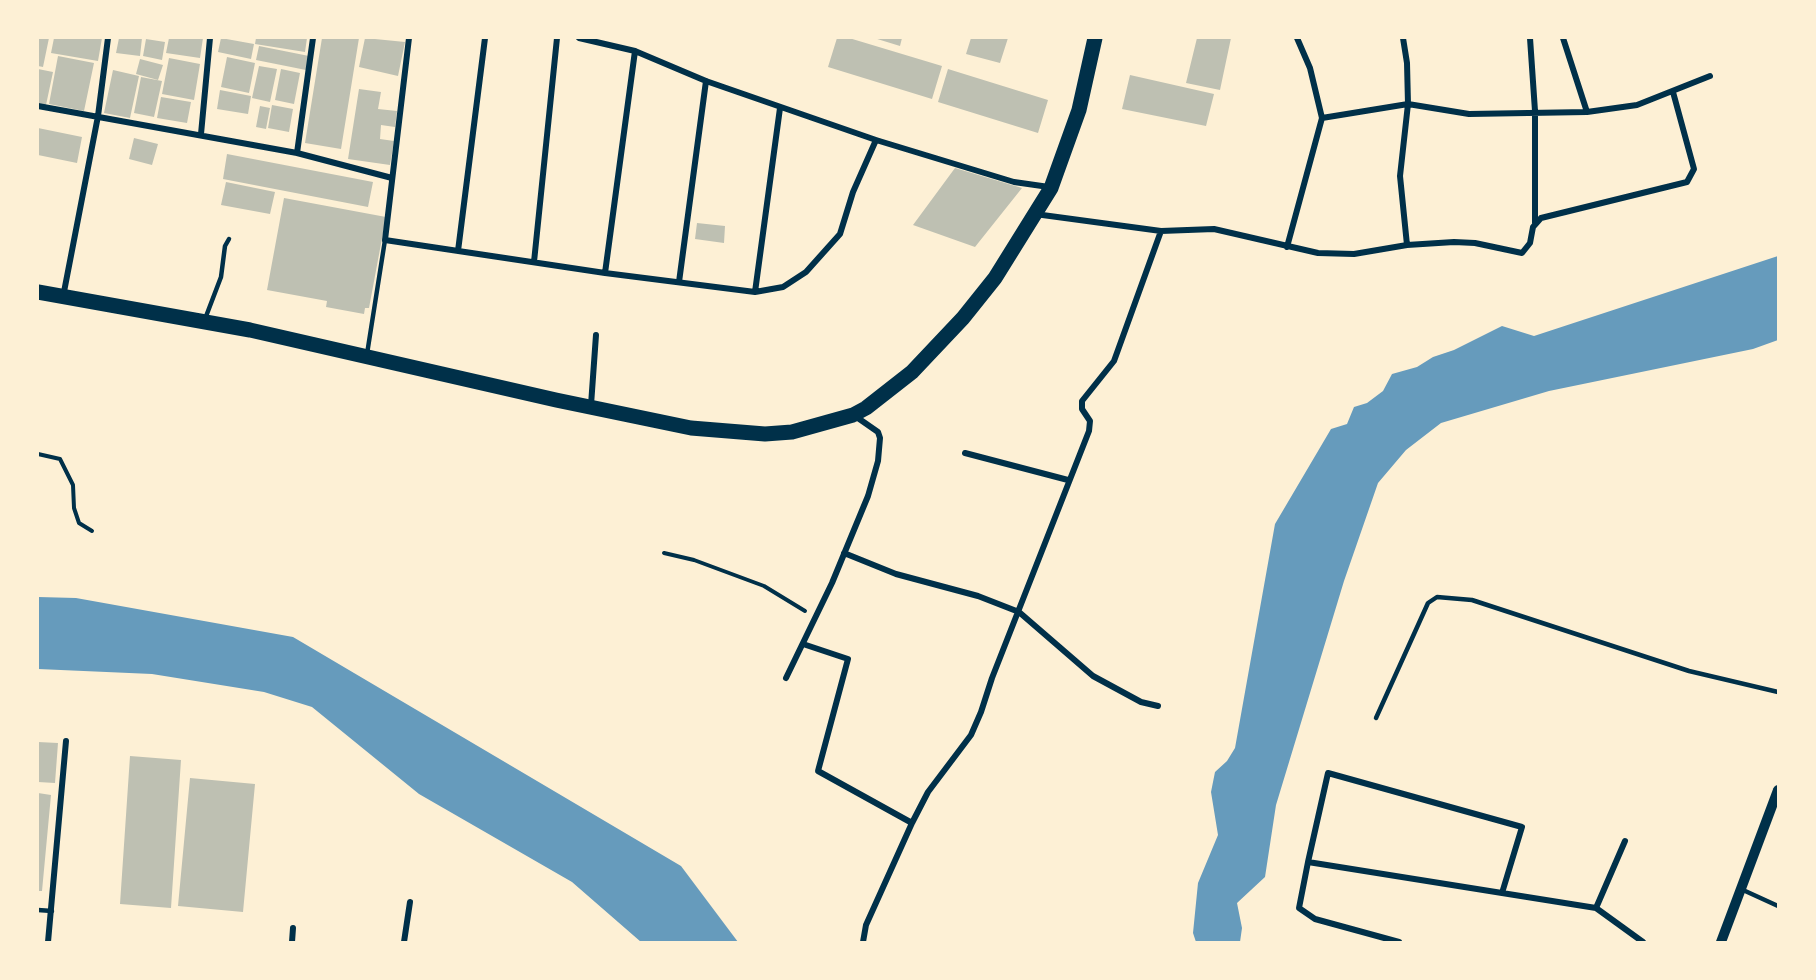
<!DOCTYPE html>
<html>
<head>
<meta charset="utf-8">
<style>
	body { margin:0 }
	#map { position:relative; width:1816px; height:980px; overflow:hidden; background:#fdf0d5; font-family:"Sofia Sans Condensed",sans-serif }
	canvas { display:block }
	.frame { position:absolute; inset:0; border:39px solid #fdf0d5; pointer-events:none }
</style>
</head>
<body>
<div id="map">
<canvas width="1816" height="980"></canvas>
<div class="frame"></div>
</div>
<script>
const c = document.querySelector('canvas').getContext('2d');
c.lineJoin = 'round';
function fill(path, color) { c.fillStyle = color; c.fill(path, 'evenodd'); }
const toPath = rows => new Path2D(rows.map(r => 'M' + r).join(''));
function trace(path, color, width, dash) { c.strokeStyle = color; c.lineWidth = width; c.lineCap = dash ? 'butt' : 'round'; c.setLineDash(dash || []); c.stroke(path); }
fill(toPath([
	[1778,256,1778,340,1753,349,1549,391,1441,423,1406,450,1378,483,1344,581,1276,805,1265,877,1237,903,1242,928,1240,942,1196,942,1193,933,1198,883,1218,835,1211,792,1215,772,1227,761,1235,748,1275,524,1331,429,1347,424,1354,407,1367,403,1383,391,1392,374,1417,367,1433,357,1454,350,1502,326,1534,336],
	[38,597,76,598,293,637,681,866,738,942,641,942,572,882,419,794,312,707,264,692,152,674,38,669]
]), '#669bbc');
fill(toPath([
	[38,38,49,38,43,67,38,66],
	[54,38,102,38,98,61,51,53],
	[119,38,142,38,140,56,116,53],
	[169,38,203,38,200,58,166,53],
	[221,38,254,44,251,59,218,52],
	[256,38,307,38,305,52,255,44],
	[322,38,359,38,341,149,305,143],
	[365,38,405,42,398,76,359,67],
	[837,38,849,38,942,66,932,99,828,67],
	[874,38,902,38,900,46],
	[971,38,1008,38,1000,63,966,54],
	[1197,38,1231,38,1220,90,1186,83],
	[146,39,165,42,162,60,143,56],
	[259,46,309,56,306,70,256,60],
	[58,56,94,63,84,111,49,104],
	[227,57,255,63,249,93,221,87],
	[169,58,200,64,194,100,162,94],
	[140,59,163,65,158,80,136,74],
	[259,66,277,69,270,102,252,98],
	[38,69,53,72,46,105,38,104],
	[281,69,300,73,294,104,275,100],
	[948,69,1048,100,1038,133,938,102],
	[113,70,139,76,130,118,104,113],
	[1130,75,1214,94,1206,126,1122,109],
	[141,77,162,81,154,117,134,113],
	[359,89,381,92,378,109,397,111,395,127,381,125,380,139,394,141,390,165,348,159],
	[220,90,251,96,248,114,217,109],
	[161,97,191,102,187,123,157,118],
	[272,105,293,109,289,132,268,128],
	[260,106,270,108,266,129,256,127],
	[38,128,82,137,77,163,38,155],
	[134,138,158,144,152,165,129,159],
	[227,154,373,182,368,207,223,179],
	[955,168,1022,188,975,247,913,225],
	[226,182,275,192,270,214,221,205],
	[284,198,386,217,369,308,365,308,364,314,326,307,327,301,267,290],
	[697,223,725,226,724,243,695,239],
	[38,742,58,743,55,783,38,782],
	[130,756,181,760,171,908,120,904],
	[190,778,255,784,243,912,178,906],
	[38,793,51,795,42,891,38,891]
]), '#bec0b2');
trace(toPath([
	[38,454,60,459,73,485,74,508,79,523,92,531],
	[664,553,694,560,764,586,805,611]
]), '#003049', 4);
trace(toPath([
	[205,319,221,277,225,246,229,239],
	[367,354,385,240],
	[1376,718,1428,603,1437,597,1472,600,1689,671,1778,692],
	[1743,890,1778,906],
	[38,910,52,911]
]), '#003049', 4.5);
trace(toPath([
	[409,38,385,240,605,273,755,292,783,287,806,272,840,234,853,192,876,140],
	[579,38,635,51,706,81,876,140,1014,182,1049,187],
	[1297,38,1310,68,1322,118],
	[1403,38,1407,63,1408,104,1400,176,1407,245],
	[1530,38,1535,111,1535,223],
	[1563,38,1587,112],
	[38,106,297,153,392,178],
	[201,134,210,38],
	[297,153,313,38],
	[1035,214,1161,231,1214,229,1318,253,1354,254,1407,245,1454,242,1475,243,1522,253,1530,243,1533,227,1541,218,1687,182,1694,169,1673,92],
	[1287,247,1322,118,1408,104,1469,114,1587,112,1637,105,1710,76],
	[458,251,485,38],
	[534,262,557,38],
	[605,273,635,51],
	[679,282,706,81],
	[755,292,780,108],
	[63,297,98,116,108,38],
	[591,405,596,335],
	[965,453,1068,480],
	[844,553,896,574,978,596,1019,612,1093,676,1141,702,1158,706],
	[803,644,848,659,818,771,912,823],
	[786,678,832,583,868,496,878,461,880,438,878,432,855,416],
	[1308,862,1299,908,1315,919,1399,942],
	[1502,893,1522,827,1328,773,1308,862,1502,893,1596,908,1643,942],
	[1596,908,1625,841],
	[48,942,66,741],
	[292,942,293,928],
	[404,942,410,902],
	[863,942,866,925,912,823,928,792,971,735,981,712,992,678,1089,431,1090,421,1082,409,1082,401,1114,361,1161,231]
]), '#003049', 6);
trace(toPath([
	[1721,942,1778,790]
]), '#003049', 10);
trace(toPath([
	[38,292,250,330,556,400,691,428,765,434,792,432,853,415,866,408,912,372,963,318,995,278,1051,188,1079,110,1095,38]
]), '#003049', 15);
</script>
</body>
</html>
